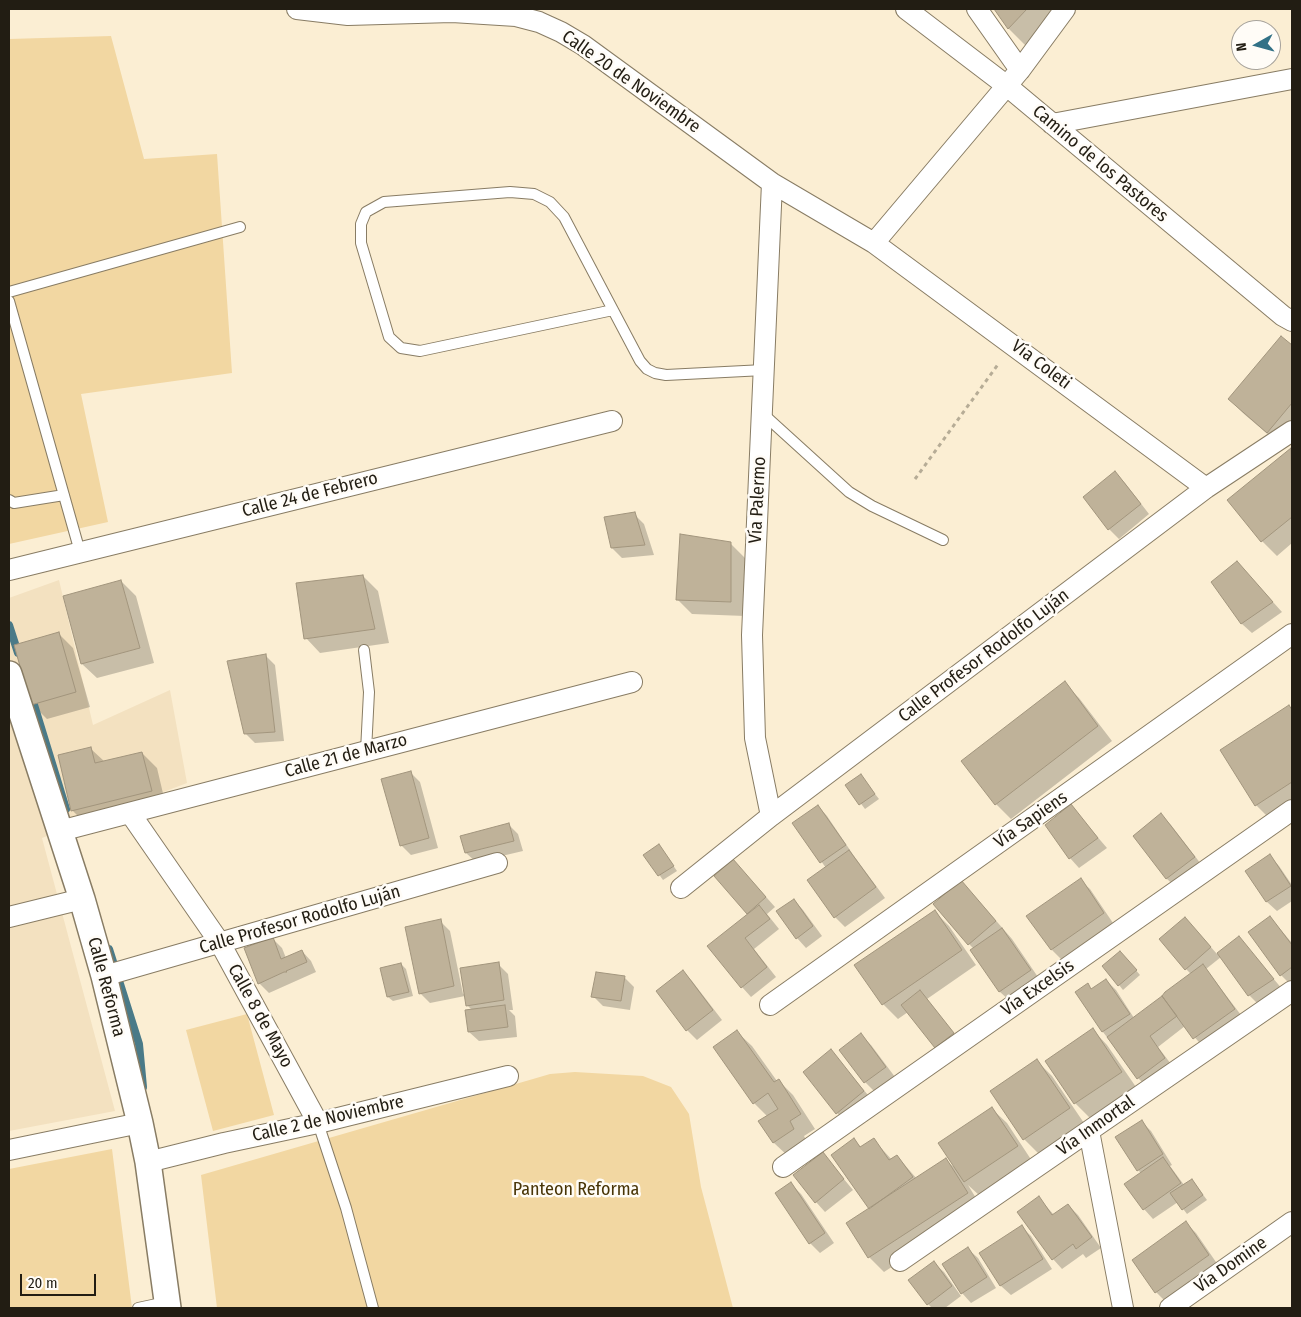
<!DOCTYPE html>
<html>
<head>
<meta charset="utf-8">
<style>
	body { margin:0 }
	#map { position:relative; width:1301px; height:1317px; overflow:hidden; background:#fbeed3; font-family:"Fira Sans Condensed",sans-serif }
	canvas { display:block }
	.frame { position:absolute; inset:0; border:10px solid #221d13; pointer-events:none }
	.north { position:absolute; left:1231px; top:20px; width:50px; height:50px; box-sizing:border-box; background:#fffcf7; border:1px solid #a7a39c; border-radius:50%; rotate:263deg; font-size:14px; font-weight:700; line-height:20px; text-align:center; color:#221d13 }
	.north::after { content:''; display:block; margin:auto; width:18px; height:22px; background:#327186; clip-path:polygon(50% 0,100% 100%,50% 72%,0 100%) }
	.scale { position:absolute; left:20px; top:1274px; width:76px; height:22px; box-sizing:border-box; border:2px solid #221d13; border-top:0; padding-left:6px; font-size:15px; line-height:18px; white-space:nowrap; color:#221d13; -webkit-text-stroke:4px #fffcf7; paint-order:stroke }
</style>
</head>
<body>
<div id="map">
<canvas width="1301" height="1317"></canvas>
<div class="frame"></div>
<div class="north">N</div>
<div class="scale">20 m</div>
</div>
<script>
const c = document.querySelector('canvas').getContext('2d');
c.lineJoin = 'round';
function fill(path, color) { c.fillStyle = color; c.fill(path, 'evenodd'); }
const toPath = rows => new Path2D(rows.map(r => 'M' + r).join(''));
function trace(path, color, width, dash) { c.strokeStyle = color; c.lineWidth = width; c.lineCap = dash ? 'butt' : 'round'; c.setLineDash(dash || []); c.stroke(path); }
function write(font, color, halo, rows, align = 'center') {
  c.font = font + ' "Fira Sans Condensed",sans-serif'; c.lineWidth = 5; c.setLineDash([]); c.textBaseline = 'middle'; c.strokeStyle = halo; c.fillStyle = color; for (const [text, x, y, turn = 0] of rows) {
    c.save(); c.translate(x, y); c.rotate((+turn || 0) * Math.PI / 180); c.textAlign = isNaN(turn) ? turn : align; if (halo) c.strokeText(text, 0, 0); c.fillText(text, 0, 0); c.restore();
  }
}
fill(toPath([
	[59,580,93,725,170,690,187,783,42,838,115,1111,9,1131,9,598]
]), '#f3e1c0');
fill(toPath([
	[111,36,144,159,217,154,232,373,81,394,108,522,9,544,9,39],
	[247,1014,274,1115,213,1131,186,1030],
	[575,1072,643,1076,671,1087,689,1114,701,1187,733,1308,217,1308,201,1175,533,1079,550,1074],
	[112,1149,132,1308,9,1308,9,1169]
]), '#f2d7a2');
fill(toPath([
	[996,9,1064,9,1028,48,1009,29],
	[1281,337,1292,347,1292,435,1283,447,1244,414,1229,399],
	[1291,450,1292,543,1277,556,1262,541,1229,500],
	[1115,473,1125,483,1149,514,1119,539,1109,529],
	[634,514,644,524,654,555,622,558,612,548],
	[730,543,745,558,745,616,692,614,677,599],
	[1246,572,1282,612,1252,633,1242,624,1213,582],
	[363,576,378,591,389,643,320,653,306,638],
	[121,581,136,596,154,663,97,678,82,664],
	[58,633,73,648,90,707,47,719,32,704],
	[265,655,275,665,284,741,255,743,245,733],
	[1064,683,1079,698,1112,741,1011,819,996,804],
	[1289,707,1292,710,1292,806,1271,820,1256,805],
	[91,749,105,762,142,753,157,768,166,806,87,825,72,810],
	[410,772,420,782,438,848,411,855,401,845],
	[861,776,879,799,865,809,847,785],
	[818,806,827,816,854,856,885,898,845,927,835,917,826,868,794,823],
	[1071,806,1107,848,1079,868,1070,858],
	[1161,815,1171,825,1204,868,1177,888,1167,879,1134,836],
	[508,824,518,834,523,851,476,862,466,853],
	[659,845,677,871,663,880,645,855],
	[1270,856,1279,866,1292,885,1292,901,1277,911,1267,902,1247,872],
	[743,871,775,907,767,914,779,929,754,949,776,977,751,997,742,987,709,946,749,914,716,876],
	[1080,880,1090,889,1113,923,1061,959,1052,950],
	[971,892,1012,939,1040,980,1010,1001,1000,992,972,950,974,949,969,944],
	[794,900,803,910,822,936,806,948,797,938],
	[934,911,949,926,976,965,927,999,962,1044,945,1057,936,1047,908,1012,898,1019,883,1004],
	[1270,917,1292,943,1291,985,1281,975],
	[440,921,450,931,463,994,498,964,508,974,513,1010,509,1010,515,1016,517,1037,479,1041,469,1032,472,1010,467,1005,465,996,430,1003,420,993],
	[1195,929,1217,954,1239,938,1283,990,1259,1005,1249,995,1221,957,1206,969,1244,1019,1204,1048,1185,1026,1158,1047,1174,1068,1148,1088,1138,1078,1103,1032,1077,992,1087,985,1092,990,1106,980,1116,990,1134,1018,1191,974,1186,969],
	[273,939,282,948,286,958,302,951,311,961,316,972,269,993,259,983],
	[1125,957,1140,975,1123,990,1119,985],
	[401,964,406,969,413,996,393,1001,388,997],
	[683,972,692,981,722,1020,697,1040,687,1030],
	[624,977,634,987,630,1010,603,1006,593,996],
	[1093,1030,1107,1045,1136,1087,1090,1118,1075,1103],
	[737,1032,752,1046,777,1081,778,1080,793,1095,815,1129,804,1136,808,1144,789,1157,774,1143,759,1121,768,1117,754,1103],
	[861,1035,871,1045,895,1077,875,1092,865,1082,841,1050],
	[831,1051,873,1101,847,1123,837,1113],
	[1037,1061,1052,1076,1084,1123,1039,1154,1024,1139],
	[992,1109,1007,1123,1032,1161,980,1196,968,1185,982,1208,884,1272,869,1257,871,1209,854,1140,862,1148,873,1139,892,1160,897,1156,917,1179,946,1160,956,1169],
	[1142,1122,1151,1131,1172,1165,1170,1166,1184,1185,1192,1180,1207,1200,1187,1214,1178,1202,1153,1219,1144,1209,1141,1173,1138,1170],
	[823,1154,853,1190,825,1212,816,1202],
	[791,1184,801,1194,834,1243,820,1253,810,1243],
	[1039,1198,1054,1215,1068,1205,1078,1215,1101,1248,1086,1258,1083,1254,1062,1269,1053,1259],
	[1186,1223,1196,1233,1218,1265,1166,1302,1156,1292,1133,1260],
	[1021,1226,1031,1236,1052,1269,1011,1295,1001,1286,981,1253],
	[968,1249,978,1258,996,1288,971,1303,962,1293],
	[934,1263,944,1272,961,1296,945,1308,932,1308,928,1304]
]), '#0003');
trace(toPath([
	[9,625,18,653],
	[31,695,66,809],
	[109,949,139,1044,143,1087]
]), '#4a7a88', 8);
const building = toPath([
	[994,9,1027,9,1008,29,994,9],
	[1281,336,1292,345,1292,403,1267,433,1228,399,1281,336],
	[1291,448,1292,517,1261,542,1227,500,1291,448],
	[1115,471,1141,504,1108,530,1083,497,1115,471],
	[635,512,645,545,611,548,604,517,635,512],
	[680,534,731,542,731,602,676,600,680,534],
	[1237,561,1273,602,1241,624,1211,582,1237,561],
	[363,575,375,629,304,639,296,583,363,575],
	[121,580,140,648,81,664,63,596,121,580],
	[59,632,76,692,31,705,14,645,59,632],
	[266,654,275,732,244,734,227,661,266,654],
	[1065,681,1098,726,995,805,961,761,1065,681],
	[1289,705,1292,710,1292,782,1255,806,1220,750,1289,705],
	[91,747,95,763,142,752,152,791,71,811,58,755,91,747],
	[411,771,429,838,400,846,381,779,411,771],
	[861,774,875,794,859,805,845,785,861,774],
	[1071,804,1098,838,1069,859,1045,825,1071,804],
	[818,805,846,845,820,863,792,823,818,805],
	[1161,813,1195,857,1166,879,1133,836,1161,813],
	[509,823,514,841,465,853,460,836,509,823],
	[659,844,674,866,658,876,643,855,659,844],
	[849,850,876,887,834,918,807,880,849,850],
	[1270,854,1291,886,1266,902,1245,871,1270,854],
	[733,859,766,897,747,914,714,876,733,859],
	[1081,878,1104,913,1051,950,1026,916,1081,878],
	[961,880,996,921,968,945,933,904,961,880],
	[794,899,813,926,796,939,776,911,794,899],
	[759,905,770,919,745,938,767,967,741,988,707,946,759,905],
	[935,910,962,950,882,1005,854,965,935,910],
	[1270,916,1292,945,1292,967,1280,976,1248,932,1270,916],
	[1185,917,1211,947,1185,970,1159,939,1185,917],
	[441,919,454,986,419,994,405,927,441,919],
	[1002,928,1031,970,999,992,970,950,1002,928],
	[1239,936,1274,979,1248,996,1217,953,1239,936],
	[273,937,281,959,302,950,307,962,286,971,287,972,284,972,258,984,244,948,273,937],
	[1120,951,1137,970,1118,986,1102,966,1120,951],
	[499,962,504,1000,466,1006,460,968,499,962],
	[401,963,409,992,387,997,380,968,401,963],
	[1203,964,1235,1009,1193,1039,1162,996,1165,992,1203,964],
	[683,970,713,1010,686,1031,656,991,683,970],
	[596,972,625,976,621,1001,591,997,596,972],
	[1106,979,1130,1014,1102,1032,1075,992,1088,983,1091,989,1106,979],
	[920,990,954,1033,935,1048,901,1005,920,990],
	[1162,996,1177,1016,1150,1036,1165,1058,1137,1079,1107,1037,1162,996],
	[505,1005,508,1027,468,1032,465,1010,505,1005],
	[1093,1028,1122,1072,1074,1104,1045,1061,1093,1028],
	[737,1030,774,1082,779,1079,801,1114,790,1121,794,1129,773,1143,758,1121,778,1109,768,1093,753,1104,713,1047,737,1030],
	[861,1033,886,1067,864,1083,839,1050,861,1033],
	[831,1049,864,1091,836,1114,803,1072,831,1049],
	[1037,1059,1070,1108,1023,1140,990,1091,1037,1059],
	[992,1107,1018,1146,964,1182,938,1143,992,1107],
	[1142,1120,1163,1154,1137,1171,1115,1137,1142,1120],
	[854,1138,860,1147,874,1138,889,1160,897,1155,913,1177,869,1209,831,1155,854,1138],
	[823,1152,844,1179,815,1203,793,1175,823,1152],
	[1163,1157,1181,1183,1143,1210,1124,1184,1163,1157],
	[946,1158,968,1193,868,1258,846,1223,946,1158],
	[1192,1179,1203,1195,1182,1210,1170,1193,1192,1179],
	[791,1182,825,1233,809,1244,775,1193,791,1182],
	[1039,1196,1052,1215,1068,1204,1092,1237,1076,1249,1073,1244,1052,1260,1017,1212,1039,1196],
	[1186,1221,1209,1255,1155,1293,1132,1260,1186,1221],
	[1022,1225,1043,1259,1000,1286,979,1253,1022,1225],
	[968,1247,987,1277,961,1294,942,1264,968,1247],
	[934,1261,952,1286,927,1305,908,1280,934,1261]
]);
fill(building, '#bfb299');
trace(building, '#a2957d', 1);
const service = toPath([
	[9,292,240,227],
	[9,301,80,552],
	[613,310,420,351,401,348,389,337,361,243,361,224,366,212,384,202,510,192,534,194,550,202,564,217,613,310,640,361,647,369,655,373,666,375,764,370],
	[762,413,849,492,872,506,943,540],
	[9,500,14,503,64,495],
	[364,650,369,692,366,751],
	[318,1123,346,1208,373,1308],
	[138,1308,166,1302]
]);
const minor = toPath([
	[297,9,348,15,452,12,516,16,539,22,561,32,583,45,772,183,874,243,1020,70,1065,9],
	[906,9,1007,86,1283,316,1292,321],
	[977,9,1020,70],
	[1052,124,1292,79],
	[874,243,1206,488],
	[9,570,612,421],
	[130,813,220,943,318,1123],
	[771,816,755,738,752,635,772,183],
	[60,831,632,682],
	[681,888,771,816,1206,488,1292,431],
	[9,917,82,899],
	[104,976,497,863],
	[770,1005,1292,634],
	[1089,1131,1123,1308],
	[9,1150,140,1123],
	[148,1162,224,1143,318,1123,508,1076],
	[783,1167,1292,810],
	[900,1261,1292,991],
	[1170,1308,1292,1222]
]);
const tertiary = toPath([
	[9,674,82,899,104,976,140,1123,148,1162,168,1308]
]);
trace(service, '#887c64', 12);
trace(minor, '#887c64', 22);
trace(tertiary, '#887c64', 28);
trace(toPath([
	[915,479,999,363]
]), '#b6ac96', 3, [4, 4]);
trace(service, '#fff', 10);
trace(minor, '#fff', 20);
trace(tertiary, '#fff', 25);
write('18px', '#221d13', '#fffcf7', [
	["Calle 20 de Noviembre",631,82,35],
	["Camino de los Pastores",1100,164,40],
	["Vía Coleti",1041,365,37],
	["Calle 24 de Febrero",310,495,-14],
	["Vía Palermo",758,500,-87],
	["Calle Profesor Rodolfo Luján",984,656,-37],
	["Calle 21 de Marzo",346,756,-15],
	["Vía Sapiens",1031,820,-35],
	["Calle Profesor Rodolfo Luján",300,920,-16],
	["Calle Reforma",106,987,75],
	["Vía Excelsis",1038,988,-35],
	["Calle 8 de Mayo",260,1016,61],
	["Calle 2 de Noviembre",328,1119,-13],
	["Vía Inmortal",1096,1126,-35],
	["Vía Domine",1231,1265,-35]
]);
write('18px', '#493507', '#fffcf7', [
	["Panteon Reforma",576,1190]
]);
</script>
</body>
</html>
